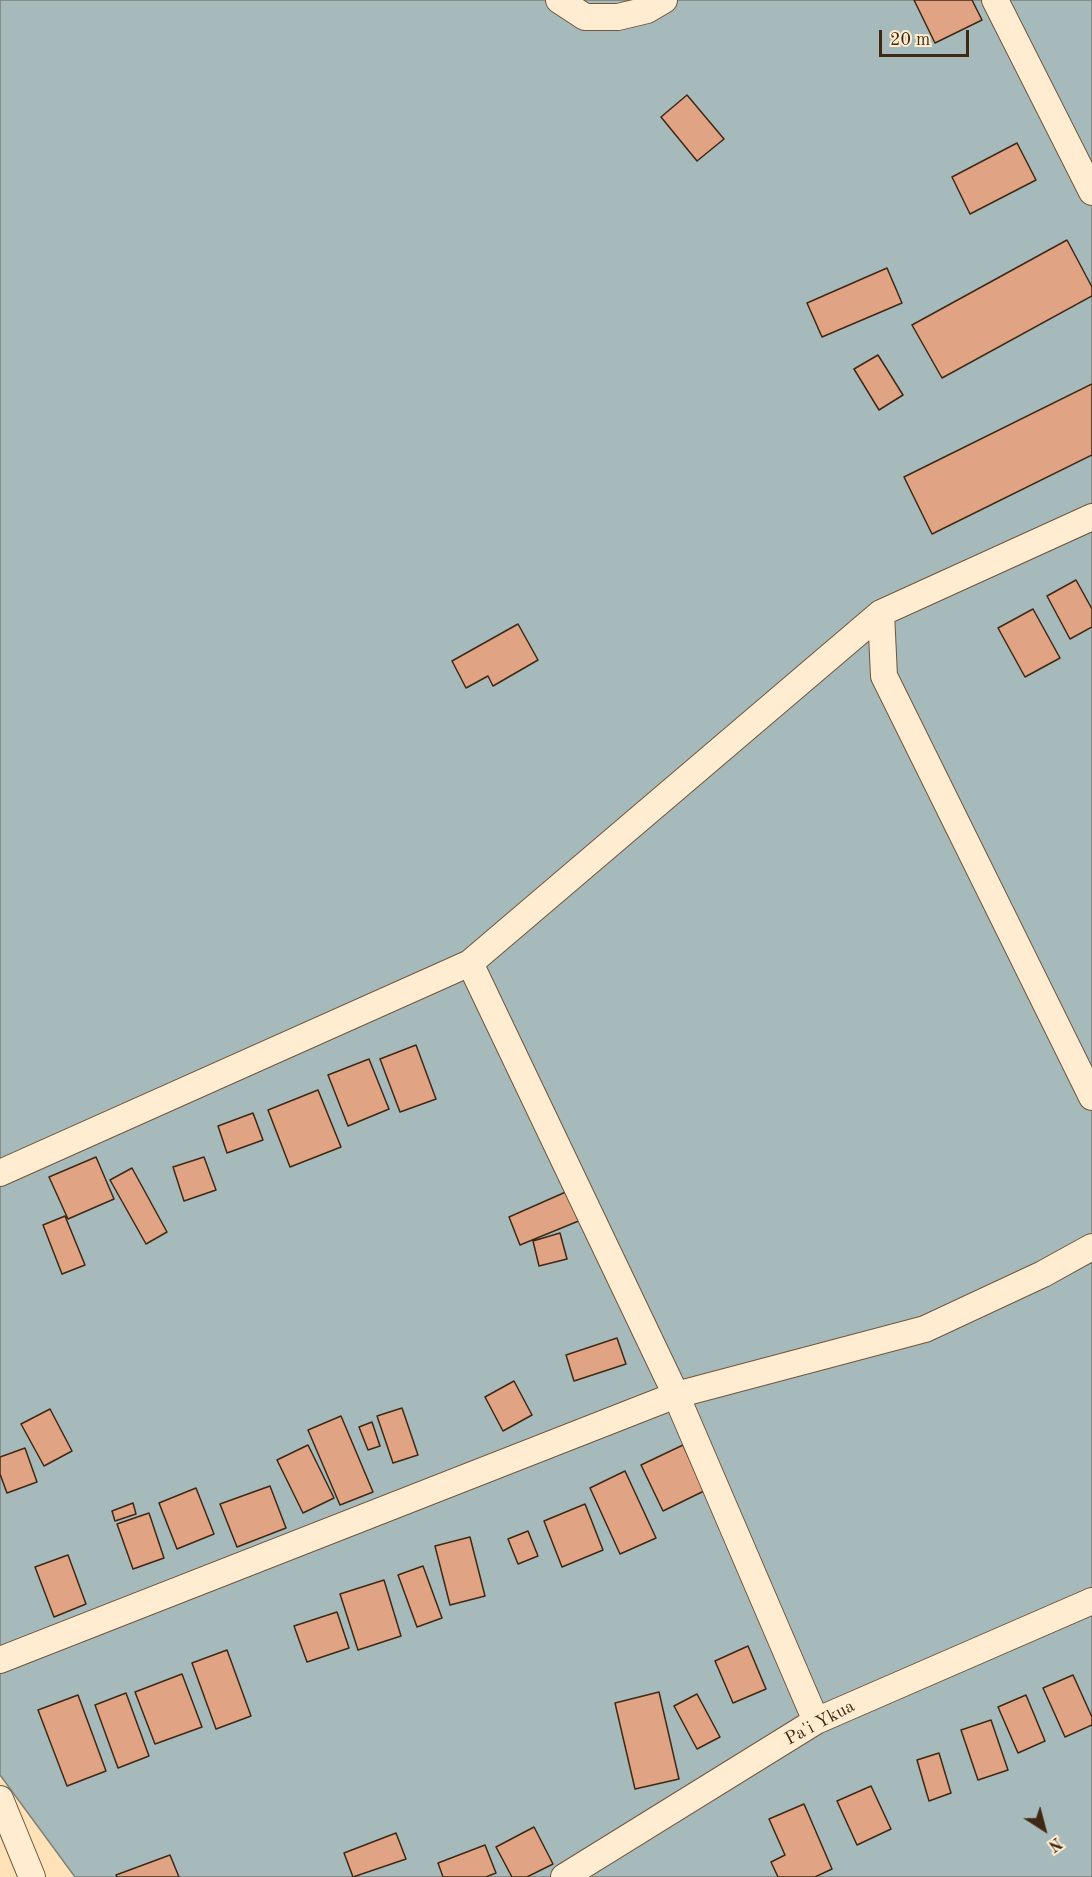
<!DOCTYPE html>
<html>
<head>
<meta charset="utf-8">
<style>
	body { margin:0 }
	#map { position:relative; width:1092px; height:1877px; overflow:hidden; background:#ffe2b8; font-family:"Old Standard TT",serif }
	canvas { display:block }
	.north { position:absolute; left:1014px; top:1799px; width:60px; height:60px; -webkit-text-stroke:4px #ffecd1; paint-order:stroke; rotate:144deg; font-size:16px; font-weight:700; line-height:24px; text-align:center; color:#3f2814 }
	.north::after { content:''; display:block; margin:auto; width:21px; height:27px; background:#3f2814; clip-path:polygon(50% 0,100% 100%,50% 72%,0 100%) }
	.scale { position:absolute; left:879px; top:30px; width:90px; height:27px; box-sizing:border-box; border:3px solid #3f2814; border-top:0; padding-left:8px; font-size:18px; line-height:21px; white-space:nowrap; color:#3f2814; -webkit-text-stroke:4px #ffecd1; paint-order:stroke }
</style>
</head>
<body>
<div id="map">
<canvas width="1092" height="1877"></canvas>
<div class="north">N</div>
<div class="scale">20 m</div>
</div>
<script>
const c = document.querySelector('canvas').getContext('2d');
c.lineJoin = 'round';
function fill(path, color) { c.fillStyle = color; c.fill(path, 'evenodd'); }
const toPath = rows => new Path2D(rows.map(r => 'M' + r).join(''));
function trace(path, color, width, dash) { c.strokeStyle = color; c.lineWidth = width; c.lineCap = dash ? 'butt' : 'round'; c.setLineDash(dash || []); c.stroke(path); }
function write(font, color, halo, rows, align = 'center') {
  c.font = font + ' "Old Standard TT",serif'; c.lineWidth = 5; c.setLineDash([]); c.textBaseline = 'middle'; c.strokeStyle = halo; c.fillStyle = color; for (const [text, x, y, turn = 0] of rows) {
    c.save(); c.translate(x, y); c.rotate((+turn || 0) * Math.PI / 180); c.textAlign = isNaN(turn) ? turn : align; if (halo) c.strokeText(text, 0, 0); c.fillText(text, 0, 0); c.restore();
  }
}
const water = toPath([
	[0,0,1092,0,1092,1877,75,1877,0,1775,0,0]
]);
fill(water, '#a7babb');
trace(water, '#7d8078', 1.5);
const building = toPath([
	[914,0,972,0,982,20,935,43,914,0],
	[687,95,724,139,697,161,661,117,687,95],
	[1017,143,1036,180,970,214,952,177,1017,143],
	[1067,240,1092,287,1092,296,942,378,912,325,1067,240],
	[887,268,902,303,822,337,807,303,887,268],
	[878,355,903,395,879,410,854,369,878,355],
	[1092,384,1092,455,932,534,904,477,1092,384],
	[1076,580,1092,609,1092,627,1070,639,1047,596,1076,580],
	[1033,609,1060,658,1025,677,998,628,1033,609],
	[518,624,538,660,493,686,488,676,466,688,452,661,518,624],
	[416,1045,436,1099,400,1112,380,1059,416,1045],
	[369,1059,389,1109,348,1126,328,1075,369,1059],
	[318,1090,341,1147,290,1167,268,1110,318,1090],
	[253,1113,263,1140,227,1153,218,1126,253,1113],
	[96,1157,114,1199,68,1219,49,1177,96,1157],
	[204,1157,216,1190,184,1201,173,1167,204,1157],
	[132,1168,167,1232,146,1244,110,1180,132,1168],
	[568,1191,581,1220,520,1245,509,1217,568,1191],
	[65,1216,85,1265,62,1274,43,1225,65,1216],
	[560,1233,567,1259,539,1266,533,1241,560,1233],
	[617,1338,626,1364,574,1381,566,1355,617,1338],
	[514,1381,532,1415,503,1431,485,1397,514,1381],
	[402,1408,418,1455,393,1463,377,1416,402,1408],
	[50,1409,72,1451,44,1466,21,1424,50,1409],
	[341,1416,373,1492,340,1505,308,1430,341,1416],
	[372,1422,380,1446,368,1450,359,1427,372,1422],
	[308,1445,334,1498,303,1513,277,1460,308,1445],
	[683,1445,704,1491,663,1511,641,1465,683,1445],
	[25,1448,37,1482,7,1493,0,1474,0,1457,25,1448],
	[625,1471,656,1538,620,1554,590,1488,625,1471],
	[270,1486,286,1528,237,1547,220,1504,270,1486],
	[196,1488,214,1534,177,1549,159,1503,196,1488],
	[133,1503,136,1514,115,1521,112,1511,133,1503],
	[585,1504,603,1550,562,1567,544,1521,585,1504],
	[149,1513,164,1558,133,1569,117,1524,149,1513],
	[528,1531,538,1556,518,1564,508,1539,528,1531],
	[470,1537,485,1596,450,1605,435,1546,470,1537],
	[68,1555,86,1604,54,1617,35,1567,68,1555],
	[423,1566,442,1618,417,1627,398,1575,423,1566],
	[384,1580,401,1636,358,1650,340,1594,384,1580],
	[337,1612,349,1648,307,1662,294,1626,337,1612],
	[748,1646,766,1689,733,1703,715,1661,748,1646],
	[227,1650,251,1716,216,1729,192,1663,227,1650],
	[182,1674,202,1727,155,1744,135,1692,182,1674],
	[1073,1675,1092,1717,1092,1725,1065,1737,1043,1688,1073,1675],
	[659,1692,679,1779,635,1789,615,1703,659,1692],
	[126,1693,149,1756,118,1768,95,1705,126,1693],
	[697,1694,720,1737,697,1749,674,1706,697,1694],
	[78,1695,106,1771,67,1786,38,1710,78,1695],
	[1026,1695,1045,1741,1018,1753,998,1707,1026,1695],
	[991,1720,1008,1770,978,1780,961,1730,991,1720],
	[939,1753,951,1793,929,1801,917,1760,939,1753],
	[871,1786,891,1829,857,1845,837,1801,871,1786],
	[804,1804,832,1869,815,1877,778,1877,771,1862,785,1855,769,1819,804,1804],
	[534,1827,553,1864,527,1877,512,1877,496,1847,534,1827],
	[396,1833,406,1859,353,1877,344,1853,396,1833],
	[485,1845,496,1873,486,1877,443,1877,438,1863,485,1845],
	[170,1855,179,1877,117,1877,116,1875,170,1855]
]);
fill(building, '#e0a484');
trace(building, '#3f2814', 1.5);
const minor = toPath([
	[559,0,585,17,618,17,647,10,664,0],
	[995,0,1092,192],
	[881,613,884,676,1092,1097],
	[470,963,676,1395,816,1721],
	[0,1173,470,963,881,613,1092,517],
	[0,1660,676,1395,925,1329,1043,1274,1092,1247],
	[0,1799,32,1877],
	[564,1877,816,1721,1092,1601]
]);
trace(minor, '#6f563d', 28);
trace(minor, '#ffecd1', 26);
write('18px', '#3f2814', '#ffecd1', [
	["Pa'i Ykua",820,1723,-28]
]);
</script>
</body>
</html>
